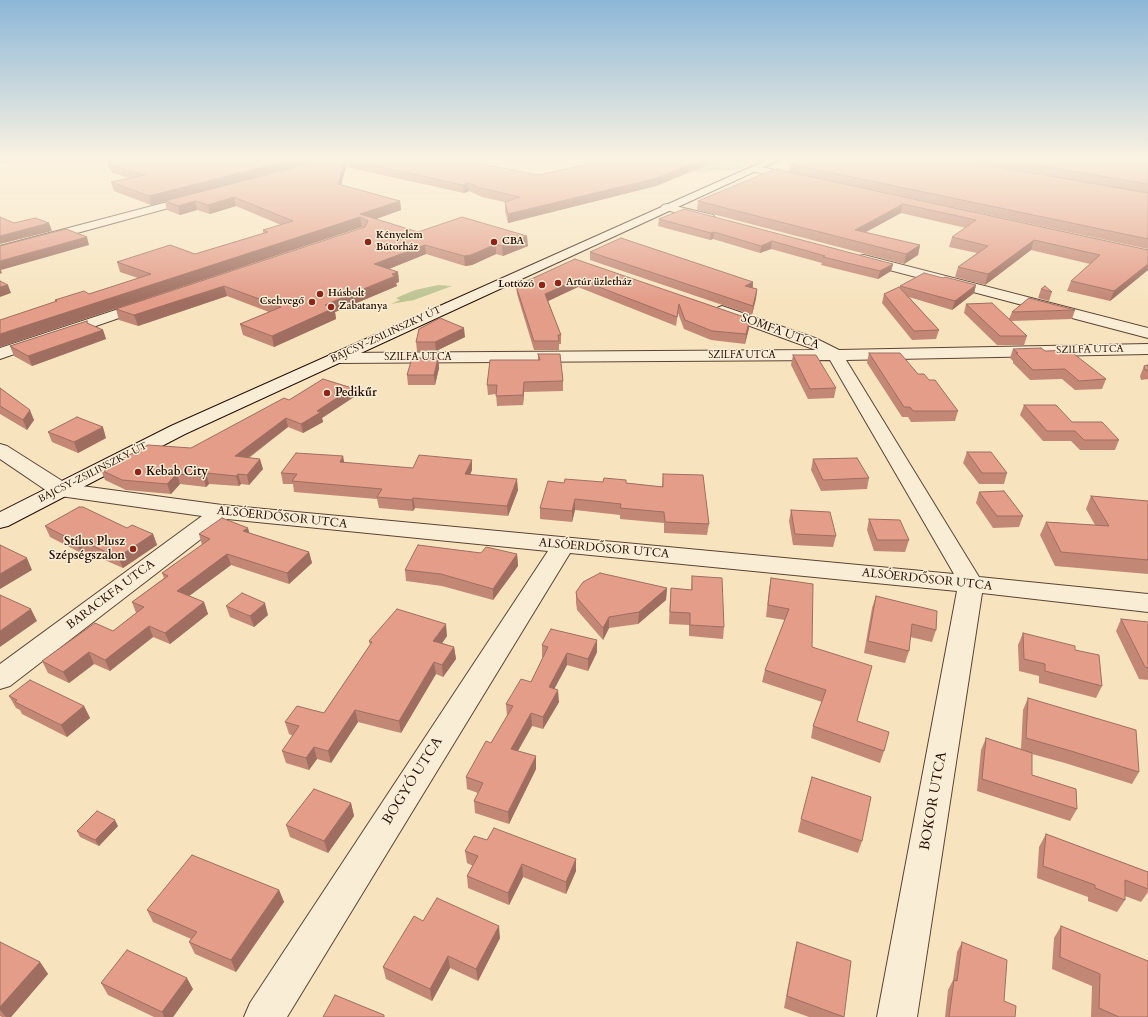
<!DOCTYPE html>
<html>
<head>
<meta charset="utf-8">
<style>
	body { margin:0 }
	canvas { display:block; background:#f7e4bf }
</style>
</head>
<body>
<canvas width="1148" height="1017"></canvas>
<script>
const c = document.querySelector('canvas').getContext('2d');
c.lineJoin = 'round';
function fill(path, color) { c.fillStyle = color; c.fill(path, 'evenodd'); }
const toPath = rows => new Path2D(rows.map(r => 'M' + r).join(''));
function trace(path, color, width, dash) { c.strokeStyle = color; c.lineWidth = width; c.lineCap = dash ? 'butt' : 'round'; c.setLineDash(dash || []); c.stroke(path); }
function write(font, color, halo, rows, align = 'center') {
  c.font = font + ' Cardo,serif'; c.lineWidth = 3; c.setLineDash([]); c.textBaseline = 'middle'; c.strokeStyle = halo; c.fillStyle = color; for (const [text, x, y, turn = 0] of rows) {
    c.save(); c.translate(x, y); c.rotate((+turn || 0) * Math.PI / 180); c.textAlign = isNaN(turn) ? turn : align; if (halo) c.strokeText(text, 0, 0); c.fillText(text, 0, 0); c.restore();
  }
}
fill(toPath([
	[706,159,745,159,749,160,740,165,745,168,728,171,714,170,704,172,689,172],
	[438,285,452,286,414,300,391,304,400,300,396,298,415,290]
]), '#bdc492');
const minor = toPath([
	[0,159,11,159,10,161,0,162,0,159],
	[755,166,799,175,804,178,799,181,751,171,750,169,755,166],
	[194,195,200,198,198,200,0,254,0,246,194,195],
	[667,204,713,215,715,218,709,222,663,209,661,207,663,205,667,204],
	[864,255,1148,328,1148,338,859,262,857,259,859,256,864,255],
	[146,300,151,301,153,304,151,307,0,359,0,348,146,300],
	[722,306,815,338,839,350,1148,344,1148,354,846,360,979,577,1148,594,1148,612,982,593,917,1017,877,1017,957,591,570,553,287,1017,244,1017,250,1003,548,551,227,519,10,686,0,689,0,664,202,516,53,495,0,459,0,444,7,446,67,484,222,505,954,574,830,360,336,363,330,362,328,358,330,354,336,353,816,350,717,314,714,311,717,308,722,306]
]);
const secondary = toPath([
	[769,159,782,159,185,434,8,526,0,528,0,512,171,426,769,159]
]);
trace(minor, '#5c4434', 2);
trace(secondary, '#280f05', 2);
fill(minor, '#faedd5');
fill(secondary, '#faedd5');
fill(toPath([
	[325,159,151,205,114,191,111,182,130,178,112,173,111,170,109,169,107,161],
	[328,159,456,159,539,175,600,161,588,159,722,159,656,186,508,223,505,211,505,202,482,197,469,191,464,193,346,167,341,185,400,201,401,210,375,219,418,232,528,246,503,256,496,254,472,265,465,266,426,254,389,269,398,272,399,282,396,283,397,286,335,312,336,319,274,347,243,335,240,324,269,312,227,296,138,326,119,320,116,309,363,228,362,227,0,347,56,302,55,300,89,294,138,278,120,272,117,262,195,254,263,233,263,230,281,225,236,206,210,214,197,210,180,215,167,210,165,201],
	[747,159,768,159,760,161],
	[796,159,951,159,1074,180,954,159,1148,159,1148,249,789,172,790,164,797,161],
	[775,169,1148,250,1148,270,1110,301,1067,291,1071,281,1090,264,1031,250,985,285,955,277,958,267,977,253,949,247,952,237,966,228,901,213,866,232,920,245,918,255,904,264,697,210,698,201],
	[659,219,893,264,891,271,878,279,821,265,822,263,771,249,760,253,713,239,710,240,658,226],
	[590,252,753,282,753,288,757,289,756,298,752,315,590,260],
	[575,259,750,319,749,328,745,344,711,340,684,329,678,313,676,326,578,287,548,301,561,335,561,344,559,344,559,350,534,350,517,294,516,286],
	[943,278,976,285,974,293,952,310,909,297,939,330,936,339,912,340,882,303,884,294,900,288,900,286],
	[1041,289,1052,292,1049,301,1038,298],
	[966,304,1009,319,1012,312,1075,310,1072,319,1011,321,1027,336,1024,345,997,345,964,313],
	[87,321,88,324,103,330,106,339,32,366,14,356,10,346],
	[465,337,436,351,417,351,416,342],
	[1013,349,1045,351,1106,379,1102,389,1075,390,1062,379,1030,380,1013,363,1013,361,1010,358],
	[869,353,918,374,958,411,955,421,911,422,908,417,902,417,867,363],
	[538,354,563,381,563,391,524,392,523,405,497,406,496,394,488,395,487,385,538,360],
	[793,355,836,388,834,398,808,399,791,365],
	[438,358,439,368,435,385,408,385,407,375],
	[1148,365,1148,379,1141,380,1140,376,1144,366],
	[0,388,34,420,27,430,0,414],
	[352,388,354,397,322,418,323,422,303,433,288,427,249,458,263,469,249,485,241,484,239,486,209,484,206,487,180,484,171,494,126,490,105,480,101,470,191,448,289,400],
	[1024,405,1119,440,1115,450,1080,450,1071,441,1043,441,1020,415],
	[48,432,106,438,78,453,52,442],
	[967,452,1007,473,1004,484,979,484,963,463],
	[813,459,869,478,867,489,821,491,811,470],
	[472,460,472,470,470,474,518,490,508,516,415,508,413,511,379,508,377,499,294,492,293,484,283,484,281,473,345,463,413,468],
	[663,474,709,524,707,535,664,533,664,523,620,519,620,515,575,510,572,522,540,519,540,508,564,483,603,482,626,483,662,487],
	[979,492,1023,516,1019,527,993,528,976,503],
	[1091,496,1148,501,1148,574,1055,566,1040,535,1046,522,1095,525,1086,509],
	[791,510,836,536,833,547,793,545,789,521],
	[869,519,909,540,905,552,874,551,867,530],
	[45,526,153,534,157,545,123,568,84,551,81,553,50,537],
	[250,533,309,552,312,563,289,584,231,565,189,596,204,602,208,614,170,644,153,637,110,671,94,664,69,683,48,673,42,661,113,631,136,613,132,602,164,578,162,573,202,545,199,534],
	[481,553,517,554,518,566,493,600,442,586,406,581,405,570],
	[692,576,724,627,723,639,689,636,689,625,669,624,670,600,671,588,691,590],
	[771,578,812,647,857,721,884,751,880,763,811,738,813,726,822,702,762,682,765,670,785,620,766,617,769,589],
	[667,588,666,600,638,624,609,628,603,640,577,610,576,603,576,592],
	[876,596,936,630,932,642,910,637,909,651,905,663,864,653,872,608],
	[226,606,268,615,254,627,230,617],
	[1121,619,1148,622,1148,680,1139,679,1116,631],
	[1023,633,1075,650,1102,686,1096,698,1039,683,1039,676,1019,671,1018,645],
	[447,636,442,643,454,647,456,659,443,677,436,674,401,733,358,722,331,763,317,759,309,770,286,763,282,751,293,736,289,734,285,722,324,713,370,645,369,641],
	[542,645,597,652,588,671,567,665,554,689,559,702,543,729,532,726,518,751,536,769,509,824,475,813,474,801,478,793,467,789,466,777,491,743,507,716,506,704,531,682,543,657,542,657],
	[9,696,84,706,90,718,67,737,22,714,20,710,16,708],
	[1028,698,1139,772,1132,784,1065,763,1032,754,1032,775,1077,809,1070,821,977,791,981,750,986,738,1021,749,1023,710],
	[351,803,354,816,328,853,290,837,286,825],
	[801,819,862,841,858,853,798,832],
	[118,826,99,846,80,837,77,831],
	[1046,834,1148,872,1148,892,1141,902,1125,896,1125,900,1117,912,1088,901,1088,897,1037,878,1039,847],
	[487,840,576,859,576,871,566,894,523,877,509,905,468,888,467,876,473,866,467,863,465,851],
	[279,890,284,902,236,972,195,954,189,942,191,939,153,922,147,910],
	[423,921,500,938,478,981,450,968,432,1001,386,979,383,967],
	[1061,926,1148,1017,1091,1017,1092,986,1052,969,1054,938],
	[0,942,40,962,48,974,11,1017,2,1017,0,1016],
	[797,942,844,1017,809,1017,784,1008,794,954],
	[962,942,1004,1001,1015,1017,945,1017,948,990,953,980,957,952],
	[101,983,193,989,173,1017,154,1017,108,995]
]), '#c38776');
fill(toPath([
	[294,159,325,159,151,205,149,196],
	[345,159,346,167,339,193,338,184],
	[704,159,722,159,656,186,508,223,508,214],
	[760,159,768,159,760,161],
	[468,183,469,191,464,193,463,185],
	[234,197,236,206,210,214,208,205],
	[195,201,197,210,180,215,178,206],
	[400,201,401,210,368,222,360,214],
	[903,204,901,213,853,239,855,230],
	[360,217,362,227,0,347,0,334],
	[49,223,52,231,0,244,0,236],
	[714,232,713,239,710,240,711,233],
	[527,236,528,246,503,256,502,246],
	[87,237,89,245,1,270,2,273,0,274,0,261],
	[1034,240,1031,250,985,285,988,274],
	[772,241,771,249,760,253,761,246],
	[496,244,496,254,472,265,465,266,464,256],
	[425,245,426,254,376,274,374,264],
	[920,245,918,255,904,264,906,254],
	[893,264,891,271,878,279,880,271],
	[1148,264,1148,270,1110,301,1114,291],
	[398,272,399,282,396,283,397,286,335,312,336,319,274,347,272,336,325,305],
	[578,279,578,287,546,302,545,294],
	[753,282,752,290,745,286],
	[8,285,11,293,0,297,0,287],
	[976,285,974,293,952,310,955,301],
	[224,286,227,296,138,326,134,315],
	[757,289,756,298,752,315,753,306],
	[750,319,749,328,745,344,746,334],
	[464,328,465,337,436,351,435,342],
	[103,330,106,339,32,366,28,356],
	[438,358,439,368,435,385,434,375],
	[524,382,524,392,523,405,523,395],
	[352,388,354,397,322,418,323,422,303,433,301,424,317,411],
	[30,410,34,420,27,430,23,420],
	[286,418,288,427,237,466,235,456],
	[103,427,106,438,78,453,74,442],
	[343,456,345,466,340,462],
	[260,459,263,469,249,485,247,475],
	[472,460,472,470,466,484,465,474],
	[206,473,209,484,206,487,203,476],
	[177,474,180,484,171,494,167,484],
	[238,474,241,484,239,486,236,476],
	[517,479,518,490,508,516,507,506],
	[413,498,415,508,413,511,412,500],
	[575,499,575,510,572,522,572,511],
	[248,528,251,538,243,531],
	[153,534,157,545,123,568,118,557],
	[79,540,84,551,81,553,76,542],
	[309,552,312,563,289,584,287,573],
	[227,554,231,565,181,602,177,591],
	[517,554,518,566,493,600,493,589],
	[27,558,32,570,0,589,0,574],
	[667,588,666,600,638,624,639,612],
	[204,602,208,614,170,644,165,633],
	[265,603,268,615,254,627,250,616],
	[31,609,37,621,0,647,0,631],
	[609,617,609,628,603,640,603,628],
	[446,624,447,636,435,653,433,641],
	[149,626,153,637,110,671,105,660],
	[597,640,597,652,588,671,588,659],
	[454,647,456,659,443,677,442,665],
	[89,652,94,664,69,683,63,672],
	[567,653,567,665,549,699,549,687],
	[434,662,436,674,401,733,399,721],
	[558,690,559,702,543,729,543,717],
	[84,706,90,718,67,737,61,725],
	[355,710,358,722,331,763,328,751],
	[531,713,532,726,512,761,511,749],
	[314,747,317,759,309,770,306,758],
	[536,756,536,769,509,824,508,812],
	[351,803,354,816,328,853,324,841],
	[115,820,118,826,99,846,95,840],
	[576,859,576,871,566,894,566,882],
	[522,864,523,877,509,905,508,893],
	[279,890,284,902,236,972,231,960],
	[499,926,500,938,478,981,476,969],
	[448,956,450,968,432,1001,430,989],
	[40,962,48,974,11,1017,6,1017,0,1010,0,1007],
	[187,978,193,989,173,1017,164,1017,162,1012]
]), '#9f6e60');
const building = toPath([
	[116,159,294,159,149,196,111,182,145,175,110,165,115,163,107,161,116,159],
	[328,159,456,159,539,175,611,159,704,159,657,178,508,214,505,202,520,197,481,188,468,183,463,185,345,159,338,184,400,201,360,214,418,232,462,217,527,236,502,246,496,244,471,255,464,256,425,245,374,264,398,272,392,274,395,276,325,305,334,308,272,336,240,324,281,307,224,286,134,315,116,309,365,227,368,221,360,217,0,334,0,320,57,301,55,300,84,291,89,294,151,274,117,262,170,245,195,254,268,232,263,230,293,221,234,197,208,205,195,201,178,206,165,201,328,159],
	[800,159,951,159,1148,193,1148,239,790,164,800,160,800,159],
	[1000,159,1148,159,1148,184,1000,159],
	[775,169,1148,250,1148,264,1114,291,1071,281,1100,255,1034,240,988,274,958,267,988,246,952,237,976,220,903,204,855,230,920,245,906,254,698,201,775,169],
	[684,209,893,264,880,271,823,257,825,256,772,241,761,246,714,232,711,233,659,219,684,209],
	[0,217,14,223,35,218,49,223,0,236,0,217],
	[66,229,87,237,0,261,0,246,66,229],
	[621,238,753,282,745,286,757,289,753,306,590,252,621,238],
	[575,259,750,319,746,334,712,331,685,320,679,304,677,317,578,279,545,294,561,335,558,335,559,341,534,341,516,286,575,259],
	[924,273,943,278,945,277,976,285,955,301,900,286,924,273],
	[0,281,8,285,0,287,0,281],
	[1045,286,1052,292,1041,289,1045,286],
	[899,287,939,330,914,331,884,294,899,287],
	[1029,298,1075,310,1012,312,1029,298],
	[992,303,1027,336,1000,336,966,304,992,303],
	[440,318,464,328,435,342,416,342,419,329,440,318],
	[87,321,87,323,103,330,28,356,10,346,87,321],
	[1041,348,1045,351,1069,350,1106,379,1079,381,1065,369,1033,370,1016,353,1018,353,1013,349,1041,348],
	[869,353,900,353,918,374,924,374,929,380,935,380,958,411,913,411,910,407,904,407,869,353],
	[538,354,560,354,563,381,524,382,523,395,496,396,497,385,487,385,490,360,540,360,538,354],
	[793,355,816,355,836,388,810,389,793,355],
	[412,358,438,358,434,375,407,375,412,358],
	[1148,365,1148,370,1145,370,1144,366,1148,365],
	[323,379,352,388,317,411,321,412,301,424,286,418,235,456,260,459,247,475,238,474,236,476,206,473,203,476,177,474,167,484,122,480,101,470,148,445,191,448,284,398,289,400,323,379],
	[0,388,30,410,23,420,0,406,0,388],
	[1024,405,1056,405,1072,422,1102,422,1119,440,1084,440,1075,431,1047,431,1024,405],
	[77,417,103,427,74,442,48,432,77,417],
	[967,452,991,452,1007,473,982,473,967,452],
	[296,453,343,456,340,462,413,468,419,455,472,460,465,474,517,479,507,506,413,498,412,500,377,497,382,489,292,481,297,474,281,473,296,453],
	[857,458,869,478,823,480,813,459,857,458],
	[663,474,703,475,709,524,665,522,664,512,620,508,621,504,575,499,572,511,540,508,548,481,564,483,565,479,603,482,604,478,626,480,626,483,663,487,663,474],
	[1004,491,1023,516,997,516,979,492,1004,491],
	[1091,496,1148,501,1148,560,1061,552,1046,522,1109,526,1091,496],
	[79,507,83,507,127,528,132,525,153,534,118,557,79,540,76,542,45,526,79,507],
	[791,510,830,512,836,536,795,534,791,510],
	[222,518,248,528,243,531,309,552,287,573,227,554,177,591,204,602,165,633,149,626,105,660,89,652,63,672,42,661,95,623,113,631,144,607,132,602,168,576,162,573,210,539,199,534,222,518],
	[869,519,900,520,909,540,877,540,869,519],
	[0,545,27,558,0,574,0,545],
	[418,545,481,553,486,547,517,554,493,589,441,574,405,570,418,545],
	[600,573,667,588,639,612,609,617,603,628,577,598,576,592,583,582,600,573],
	[692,576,722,578,724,627,690,625,690,613,670,612,671,588,692,590,692,576],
	[771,578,813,584,812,647,872,666,857,721,889,732,884,751,813,726,826,690,765,670,789,609,768,605,771,578],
	[242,593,265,603,250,616,226,606,242,593],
	[0,595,31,609,0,631,0,595],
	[876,596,937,611,936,630,912,624,909,651,868,641,876,596],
	[397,609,446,624,433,641,454,647,442,665,434,662,399,721,355,710,328,751,314,747,306,758,282,751,299,726,285,722,297,706,324,713,372,642,369,641,397,609],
	[1121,619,1148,622,1148,668,1145,667,1121,619],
	[551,629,597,640,588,659,567,653,549,687,558,690,543,717,531,713,511,749,536,756,508,812,474,801,483,783,466,777,486,741,491,743,513,706,506,704,521,679,531,682,548,647,542,645,551,629],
	[1023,633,1075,646,1075,650,1099,655,1102,686,1045,671,1045,664,1024,659,1023,633],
	[30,680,84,706,61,725,15,702,17,700,9,696,30,680],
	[1028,698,1136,730,1139,772,1071,751,1026,738,1028,698],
	[986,738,1032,753,1032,775,1076,789,1077,809,982,779,986,738],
	[812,777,871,797,862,841,801,819,812,777],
	[314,789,351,803,324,841,286,825,314,789],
	[97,811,115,820,95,840,77,831,97,811],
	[494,828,576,859,566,882,522,864,508,893,467,876,478,856,465,851,474,836,487,840,494,828],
	[1046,834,1148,872,1148,889,1125,880,1125,900,1095,888,1095,885,1043,866,1046,834],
	[192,855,279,890,231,960,189,942,197,932,147,910,192,855],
	[437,898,499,926,476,969,448,956,430,989,383,967,414,916,423,921,437,898],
	[1061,926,1148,961,1148,1017,1119,1017,1099,1008,1100,974,1060,957,1061,926],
	[0,942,40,962,0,1007,0,942],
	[797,942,851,961,844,1017,787,996,797,942],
	[962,942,1007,960,1004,1001,1016,1006,1015,1017,949,1017,954,980,957,981,962,942],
	[127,950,187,978,162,1012,101,983,127,950],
	[335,995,384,1015,384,1017,323,1017,335,995]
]);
fill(building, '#e39d89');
trace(building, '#9f6e60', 1);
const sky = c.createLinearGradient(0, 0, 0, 301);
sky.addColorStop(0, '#8cb7d7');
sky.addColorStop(0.53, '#fbf3e2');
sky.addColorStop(1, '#fbf3e200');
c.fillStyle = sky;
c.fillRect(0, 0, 1148, 301);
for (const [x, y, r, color] of [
	[368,242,4,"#8f2418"],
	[494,242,4,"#8f2418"],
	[558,283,4,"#8f2418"],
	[542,285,4,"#8f2418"],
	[320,294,4,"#8f2418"],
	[312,302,4,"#8f2418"],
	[331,307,4,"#8f2418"],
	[327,393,4,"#8f2418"],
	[138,472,4,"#8f2418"],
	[133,549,4,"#8f2418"]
]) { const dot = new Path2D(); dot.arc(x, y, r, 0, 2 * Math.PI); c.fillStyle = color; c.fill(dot); trace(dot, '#faedd5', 1.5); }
write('bold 10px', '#280f05', '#faedd5', [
	["Kényelem",376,236],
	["Bútorház",376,248],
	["CBA",502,242],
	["Artúr üzletház",566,283],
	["Lottózó",534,285,"right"],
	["Húsbolt",328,294],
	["Csehvegő",304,302,"right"],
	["Zabatanya",339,307]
], 'left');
write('10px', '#280f05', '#faedd5', [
	["BAJCSY-ZSILINSZKY ÚT",386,335,-25],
	["SZILFA UTCA",1090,350,-1],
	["SZILFA UTCA",742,356],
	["SZILFA UTCA",418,358],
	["BAJCSY-ZSILINSZKY ÚT",93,473,-27]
]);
write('12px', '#280f05', '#faedd5', [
	["SOMFA UTCA",780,332,20],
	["ALSÓERDŐSOR UTCA",282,518,6],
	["ALSÓERDŐSOR UTCA",604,549,5],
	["ALSÓERDŐSOR UTCA",927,580,6],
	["BARACKFA UTCA",111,595,-37]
]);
write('bold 12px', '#280f05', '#faedd5', [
	["Pedikűr",335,393],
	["Kebab City",146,472],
	["Stílus Plusz",125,542,"right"],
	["Szépségszalon",125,556,"right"]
], 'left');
write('14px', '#280f05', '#faedd5', [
	["BOGYÓ UTCA",413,781,-58],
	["BOKOR UTCA",934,801,-80]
]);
</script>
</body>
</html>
